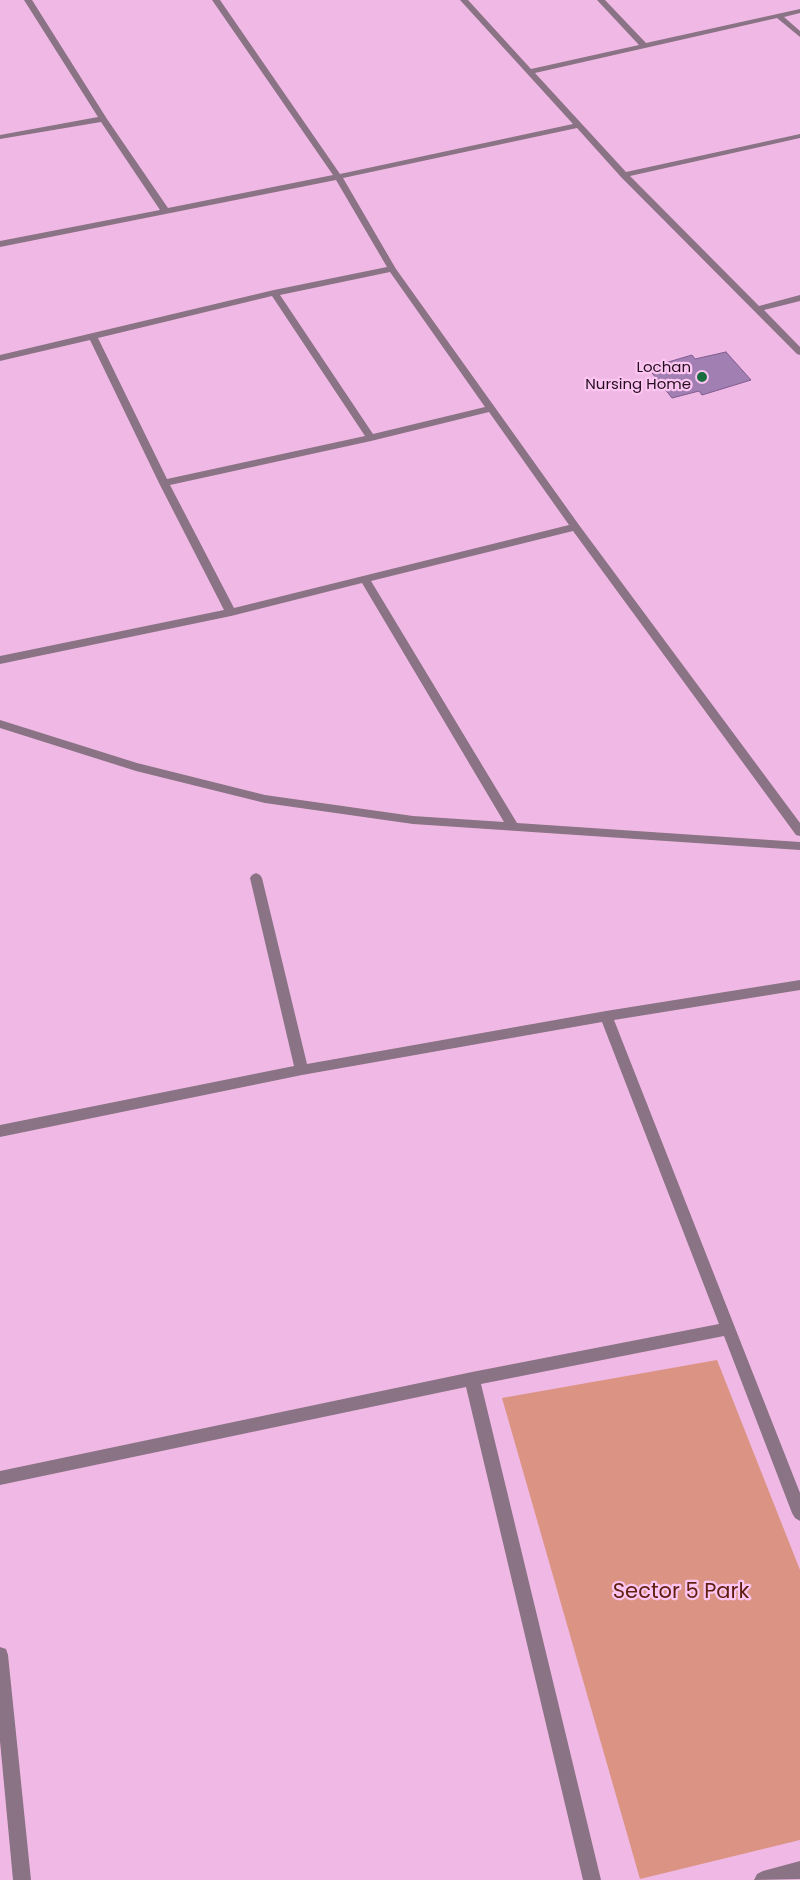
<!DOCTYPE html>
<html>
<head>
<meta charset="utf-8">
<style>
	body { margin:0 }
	canvas { display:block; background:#f0b8e4 }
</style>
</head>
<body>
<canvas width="800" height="1880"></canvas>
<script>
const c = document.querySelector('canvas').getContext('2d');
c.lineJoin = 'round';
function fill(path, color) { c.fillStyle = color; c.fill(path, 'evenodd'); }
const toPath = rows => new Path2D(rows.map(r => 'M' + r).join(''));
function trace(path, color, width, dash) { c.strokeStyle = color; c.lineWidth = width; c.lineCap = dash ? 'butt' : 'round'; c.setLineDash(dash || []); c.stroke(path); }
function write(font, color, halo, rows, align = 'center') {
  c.font = font + ' Poppins,sans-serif'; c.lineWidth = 4.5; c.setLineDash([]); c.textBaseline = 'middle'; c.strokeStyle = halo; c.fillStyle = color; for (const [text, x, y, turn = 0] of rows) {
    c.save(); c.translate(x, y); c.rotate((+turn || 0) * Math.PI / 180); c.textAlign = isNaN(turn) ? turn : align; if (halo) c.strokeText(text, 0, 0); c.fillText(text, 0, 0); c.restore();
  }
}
fill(toPath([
	[717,1360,800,1570,800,1840,640,1879,502,1398]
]), '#db9483');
const building = toPath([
	[726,352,751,380,702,395,699,391,672,398,648,368,692,355,695,359,726,352]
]);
fill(building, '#a27fb3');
trace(building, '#7f5d8f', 1);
fill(toPath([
	[24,0,32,0,107,119,168,208,333,175,212,0,220,0,340,174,573,124,460,0,468,0,531,69,639,45,597,0,605,0,646,43,800,9,800,13,784,17,800,31,800,37,777,18,535,73,626,172,800,134,800,138,630,176,759,306,800,295,800,301,764,310,800,347,800,355,797,354,621,177,577,128,343,178,396,269,579,525,800,823,800,836,796,835,573,531,371,581,517,823,800,842,800,850,413,824,265,803,136,771,0,728,0,720,137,763,265,795,413,816,504,822,362,583,231,616,0,664,0,656,224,610,159,483,90,340,0,361,0,355,274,290,387,267,336,180,0,247,0,241,160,210,101,122,0,139,0,135,98,117,24,0],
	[390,272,485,407,373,434,280,295,390,272],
	[272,296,365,436,167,479,98,338,272,296],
	[489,412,569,525,234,608,170,485,371,441,489,412],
	[256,873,260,875,262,878,307,1064,606,1011,800,980,800,990,614,1020,800,1493,800,1521,795,1518,792,1513,724,1336,481,1384,601,1880,583,1880,466,1387,0,1485,0,1471,472,1372,719,1324,602,1022,302,1075,0,1137,0,1125,294,1066,250,878,252,875,256,873],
	[0,1647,6,1649,8,1655,31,1880,13,1880,0,1741,0,1647],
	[800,1861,800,1879,754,1880,757,1874,763,1871,800,1861]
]), '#8a7385');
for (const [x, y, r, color] of [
	[702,377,6,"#196d3f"]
]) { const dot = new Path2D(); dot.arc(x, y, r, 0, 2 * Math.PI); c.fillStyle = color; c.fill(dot); trace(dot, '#fdc5f1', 2); }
write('15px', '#230f1f', '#fdc5f1', [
	["Lochan",691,368],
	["Nursing Home",691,385]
], 'right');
write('21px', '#611f10', '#fdc5f1', [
	["Sector 5 Park",681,1593]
]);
</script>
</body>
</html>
